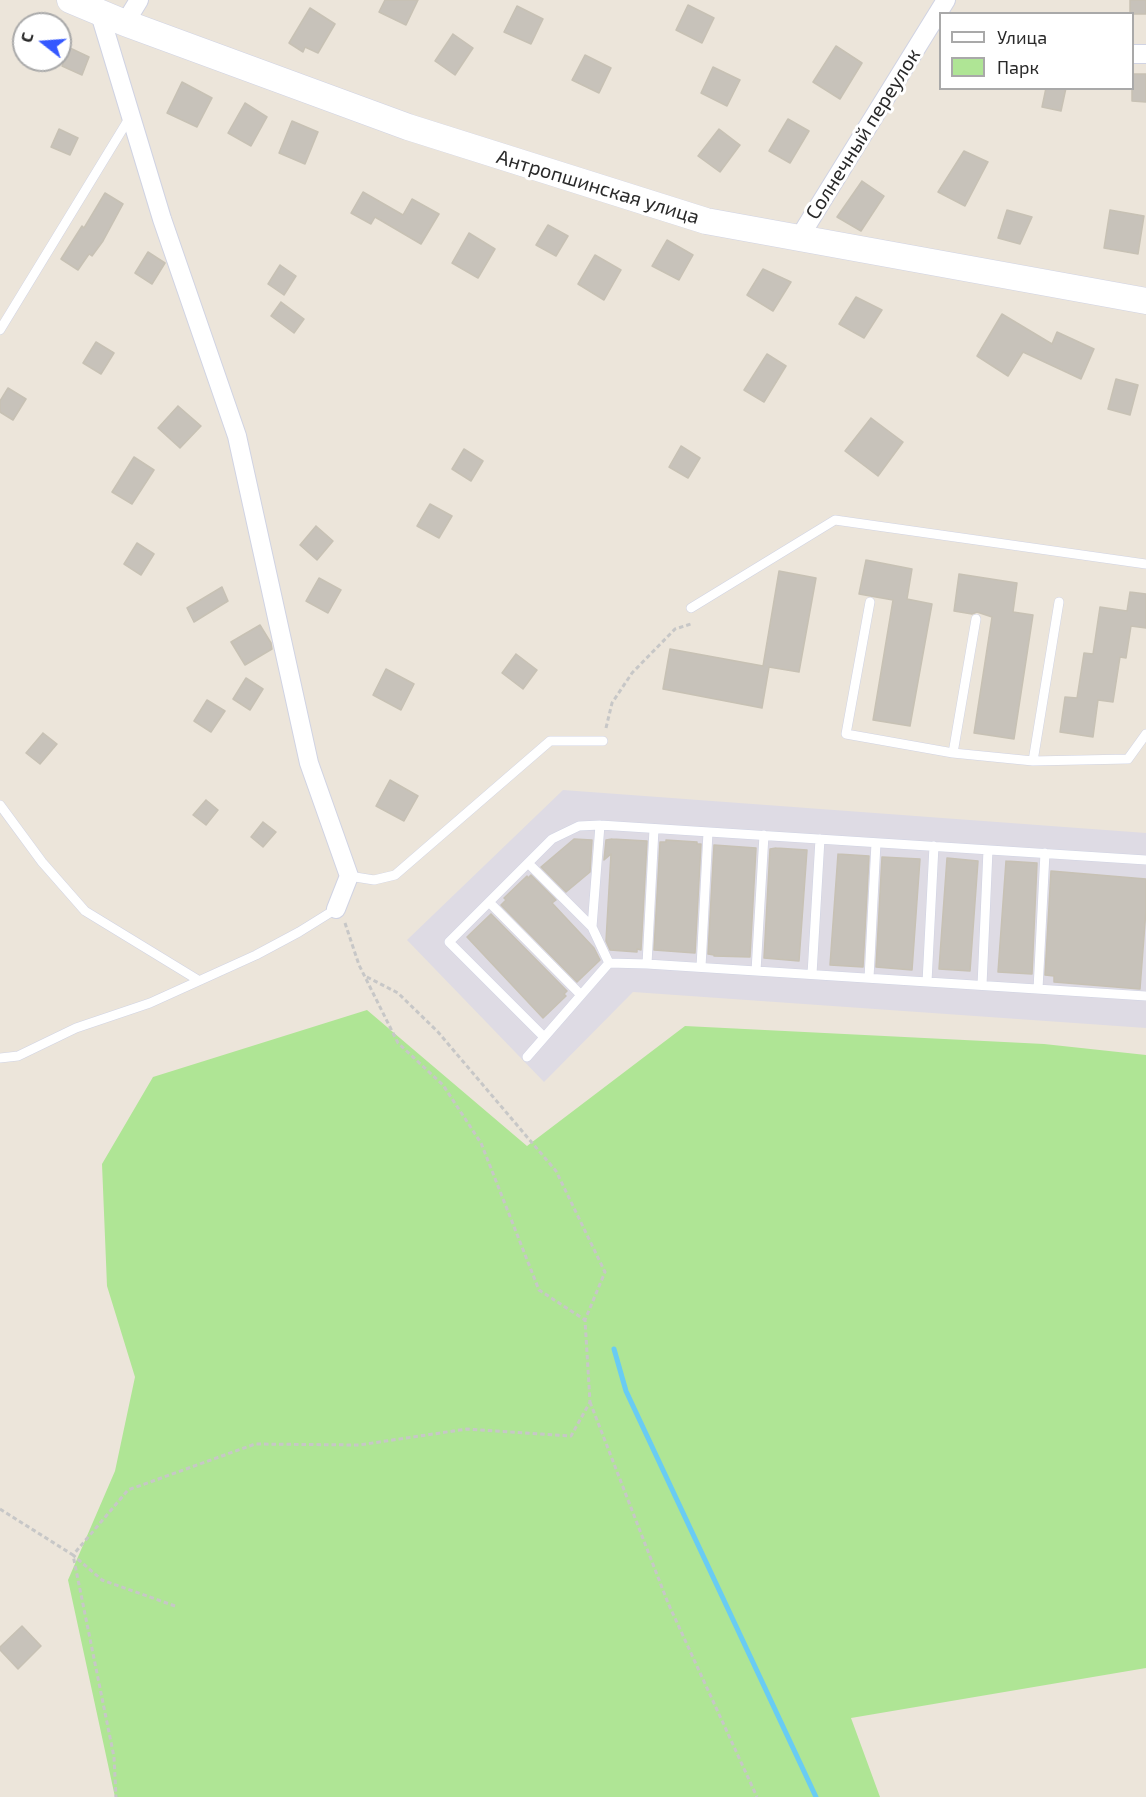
<!DOCTYPE html>
<html>
<head>
<meta charset="utf-8">
<style>
	body { margin:0 }
	#map { position:relative; width:1146px; height:1797px; overflow:hidden; background:#ece5da; font-family:"Exo 2",sans-serif }
	canvas { display:block }
	.legend { position:absolute; left:939px; top:12px; width:195px; height:78px; box-sizing:border-box; background:#fff; border:2px solid #a9a9a9; margin:0; padding:8px 10px; list-style:none; font-size:18px; color:#292929 }
	.legend li { display:flex; align-items:center; gap:12px; height:30px }
	.legend b { width:30px; border:2px solid #a9a9a9 }
	.north { position:absolute; left:12px; top:12px; width:60px; height:60px; box-sizing:border-box; background:#fff; border:2px solid #a9a9a9; border-radius:50%; rotate:287deg; font-size:16px; font-weight:700; line-height:24px; text-align:center; color:#292929 }
	.north::after { content:''; display:block; margin:auto; width:21px; height:27px; background:#3558ff; clip-path:polygon(50% 0,100% 100%,50% 72%,0 100%) }
</style>
</head>
<body>
<div id="map">
<canvas width="1146" height="1797"></canvas>
<ul class="legend">
<li><b style="height:8px;background:#fff"></b>Улица</li>
<li><b style="height:16px;background:#afe595"></b>Парк</li>
</ul>
<div class="north">С</div>
</div>
<script>
const c = document.querySelector('canvas').getContext('2d');
c.lineJoin = 'round';
function fill(path, color) { c.fillStyle = color; c.fill(path, 'evenodd'); }
const toPath = rows => new Path2D(rows.map(r => 'M' + r).join(''));
function trace(path, color, width, dash) { c.strokeStyle = color; c.lineWidth = width; c.lineCap = dash ? 'butt' : 'round'; c.setLineDash(dash || []); c.stroke(path); }
function write(font, color, halo, rows, align = 'center') {
  c.font = font + ' "Exo 2",sans-serif'; c.lineWidth = 6; c.setLineDash([]); c.textBaseline = 'middle'; c.strokeStyle = halo; c.fillStyle = color; for (const [text, x, y, turn = 0] of rows) {
    c.save(); c.translate(x, y); c.rotate((+turn || 0) * Math.PI / 180); c.textAlign = isNaN(turn) ? turn : align; if (halo) c.strokeText(text, 0, 0); c.fillText(text, 0, 0); c.restore();
  }
}
fill(toPath([
	[563,790,1146,833,1146,1028,633,992,544,1082,407,940]
]), '#dedbe4');
fill(toPath([
	[367,1010,527,1146,685,1026,1044,1044,1146,1055,1146,1668,851,1718,880,1797,115,1797,68,1580,115,1471,135,1377,107,1286,102,1164,153,1077]
]), '#afe595');
trace(toPath([
	[614,1349,626,1391,816,1797]
]), '#69ccf3', 5);
const building = toPath([
	[385,0,418,0,406,25,379,12,385,0],
	[1130,0,1146,0,1146,14,1130,14,1130,0],
	[688,5,714,18,702,43,676,30,688,5],
	[517,6,543,19,531,44,504,32,517,6],
	[310,8,335,24,318,53,305,47,303,52,289,43,310,8],
	[453,34,473,48,455,75,435,61,453,34],
	[836,46,862,63,840,99,813,82,836,46],
	[70,48,89,57,82,75,62,66,70,48],
	[585,55,611,68,599,93,572,80,585,55],
	[713,67,740,80,727,106,701,93,713,67],
	[1132,74,1146,74,1146,102,1132,101,1132,74],
	[182,82,212,98,197,127,167,113,182,82],
	[1046,88,1066,88,1061,111,1042,107,1046,88],
	[245,103,267,117,251,146,228,133,245,103],
	[788,119,809,131,790,163,769,151,788,119],
	[292,121,318,132,305,164,279,153,292,121],
	[59,129,78,138,70,155,51,147,59,129],
	[719,129,740,145,720,172,698,156,719,129],
	[964,151,988,162,965,206,938,192,964,151],
	[862,181,884,196,861,231,837,217,862,181],
	[363,192,403,215,412,199,439,214,421,244,375,217,371,224,351,213,363,192],
	[105,193,123,204,103,241,92,256,89,254,78,270,61,259,82,226,84,228,105,193],
	[1007,210,1032,217,1020,244,998,238,1007,210],
	[1110,210,1144,216,1138,254,1104,248,1110,210],
	[548,225,568,236,556,256,536,245,548,225],
	[469,233,495,249,478,278,452,263,469,233],
	[667,240,693,255,679,280,652,266,667,240],
	[148,252,165,263,152,284,135,273,148,252],
	[595,255,621,270,604,300,578,284,595,255],
	[280,265,296,276,284,295,268,284,280,265],
	[763,269,791,282,773,311,747,295,763,269],
	[856,297,882,310,864,338,839,324,856,297],
	[281,302,304,319,294,333,271,316,281,302],
	[1002,314,1052,344,1057,332,1094,349,1081,379,1023,352,1008,376,977,356,1002,314],
	[96,342,114,353,101,374,83,363,96,342],
	[767,354,786,366,764,402,744,390,767,354],
	[1116,379,1138,385,1130,415,1108,409,1116,379],
	[8,388,26,399,13,420,0,412,0,401,8,388],
	[178,406,201,426,180,448,158,428,178,406],
	[871,418,903,442,878,476,845,451,871,418],
	[681,446,700,458,688,478,669,467,681,446],
	[464,449,483,461,471,481,452,469,464,449],
	[134,457,154,470,132,504,112,492,134,457],
	[430,504,452,516,439,538,417,526,430,504],
	[316,526,333,541,317,560,300,545,316,526],
	[137,543,154,554,141,575,124,564,137,543],
	[866,560,912,569,907,599,932,604,910,726,873,720,893,600,859,594,866,560],
	[779,571,816,578,799,672,769,667,762,708,663,689,670,649,763,666,779,571],
	[959,574,1017,583,1013,612,1033,615,1014,739,974,733,992,617,977,612,972,614,954,611,959,574],
	[319,578,341,590,328,613,306,601,319,578],
	[222,587,228,601,194,622,187,608,222,587],
	[1130,592,1146,594,1146,628,1131,626,1126,658,1120,657,1113,702,1098,700,1093,737,1060,732,1065,697,1077,698,1084,653,1093,654,1100,607,1127,611,1130,592],
	[260,625,271,643,272,649,245,665,231,642,260,625],
	[516,654,537,670,523,689,502,673,516,654],
	[386,669,414,684,401,710,373,695,386,669],
	[246,678,263,689,250,710,233,699,246,678],
	[207,700,225,711,211,732,194,721,207,700],
	[43,733,57,744,40,764,26,753,43,733],
	[390,780,418,796,404,821,376,806,390,780],
	[206,800,218,810,206,825,193,815,206,800],
	[263,822,276,832,263,847,251,837,263,822],
	[574,839,592,840,590,872,566,892,541,867,574,839],
	[612,839,647,841,641,950,637,949,637,952,610,950,606,941,611,854,604,860,606,840,612,839],
	[666,840,697,842,697,844,701,844,695,953,654,950,660,842,666,842,666,840],
	[714,845,756,848,750,957,714,956,714,955,708,954,714,845],
	[776,848,807,850,799,961,764,958,770,849,776,848],
	[838,854,869,856,863,967,830,965,838,854],
	[882,857,920,859,912,970,876,967,882,857],
	[947,858,978,861,970,971,939,969,947,858],
	[1006,861,1037,863,1032,974,998,972,1006,861],
	[1051,871,1146,879,1146,910,1140,989,1054,982,1054,976,1045,975,1051,871],
	[531,875,556,900,552,903,594,948,600,960,577,982,501,905,506,900,504,898,527,876,528,878,531,875],
	[491,914,567,991,564,994,566,996,543,1018,467,937,491,914],
	[22,1626,41,1646,18,1669,0,1650,0,1647,22,1626]
]);
fill(building, '#c7c2ba');
trace(building, '#c7c1b4', 1.5);
const lane = toPath([
	[0,330,130,117],
	[870,602,846,734,953,753,1033,761,1128,759,1146,734],
	[691,608,835,520,1146,564],
	[953,753,976,619],
	[1033,761,1059,602],
	[0,805,42,862,85,911,198,980],
	[528,863,592,927,609,963],
	[349,876,374,880,395,875,550,741,603,741],
	[489,902,581,995],
	[592,927,600,825],
	[647,964,654,829],
	[701,967,708,832],
	[756,971,764,835],
	[812,974,820,839],
	[869,978,876,843],
	[927,982,934,846],
	[982,985,988,850],
	[1038,989,1045,853],
	[544,1037,449,942,552,839,579,826,600,825,1146,860],
	[527,1057,609,963,647,964,1146,996],
	[0,1058,18,1056,76,1028,150,1003,256,955,299,932,336,909]
]);
const street = toPath([
	[99,11,162,219,237,436,309,763,349,876,336,909],
	[125,23,139,0],
	[1132,54,1146,54],
	[799,238,946,0]
]);
const secondary = toPath([
	[70,0,125,23,408,127,706,221,1146,301]
]);
trace(lane, '#d0d3e3', 10);
trace(street, '#d0d3e3', 20);
trace(secondary, '#d0d3e3', 27);
trace(toPath([
	[606,728,612,703,632,673,675,629,691,624],
	[345,923,359,965,398,1043,443,1085,481,1143,539,1290,585,1320],
	[590,1402,668,1603,757,1797],
	[0,1509,73,1555,114,1757,116,1797],
	[175,1606,102,1580,73,1555,128,1490,255,1444,359,1445,467,1429,571,1436,590,1402,585,1320,605,1272,556,1171,438,1032,398,993,365,976]
]), '#c7c7c7', 3, [4.5, 3]);
trace(lane, '#fff', 9);
trace(street, '#fff', 18);
trace(secondary, '#fff', 26);
write('20px', '#292929', '#fff', [
	["Солнечный переулок",863,134,-58],
	["Антропшинская улица",598,187,17]
]);
</script>
</body>
</html>
